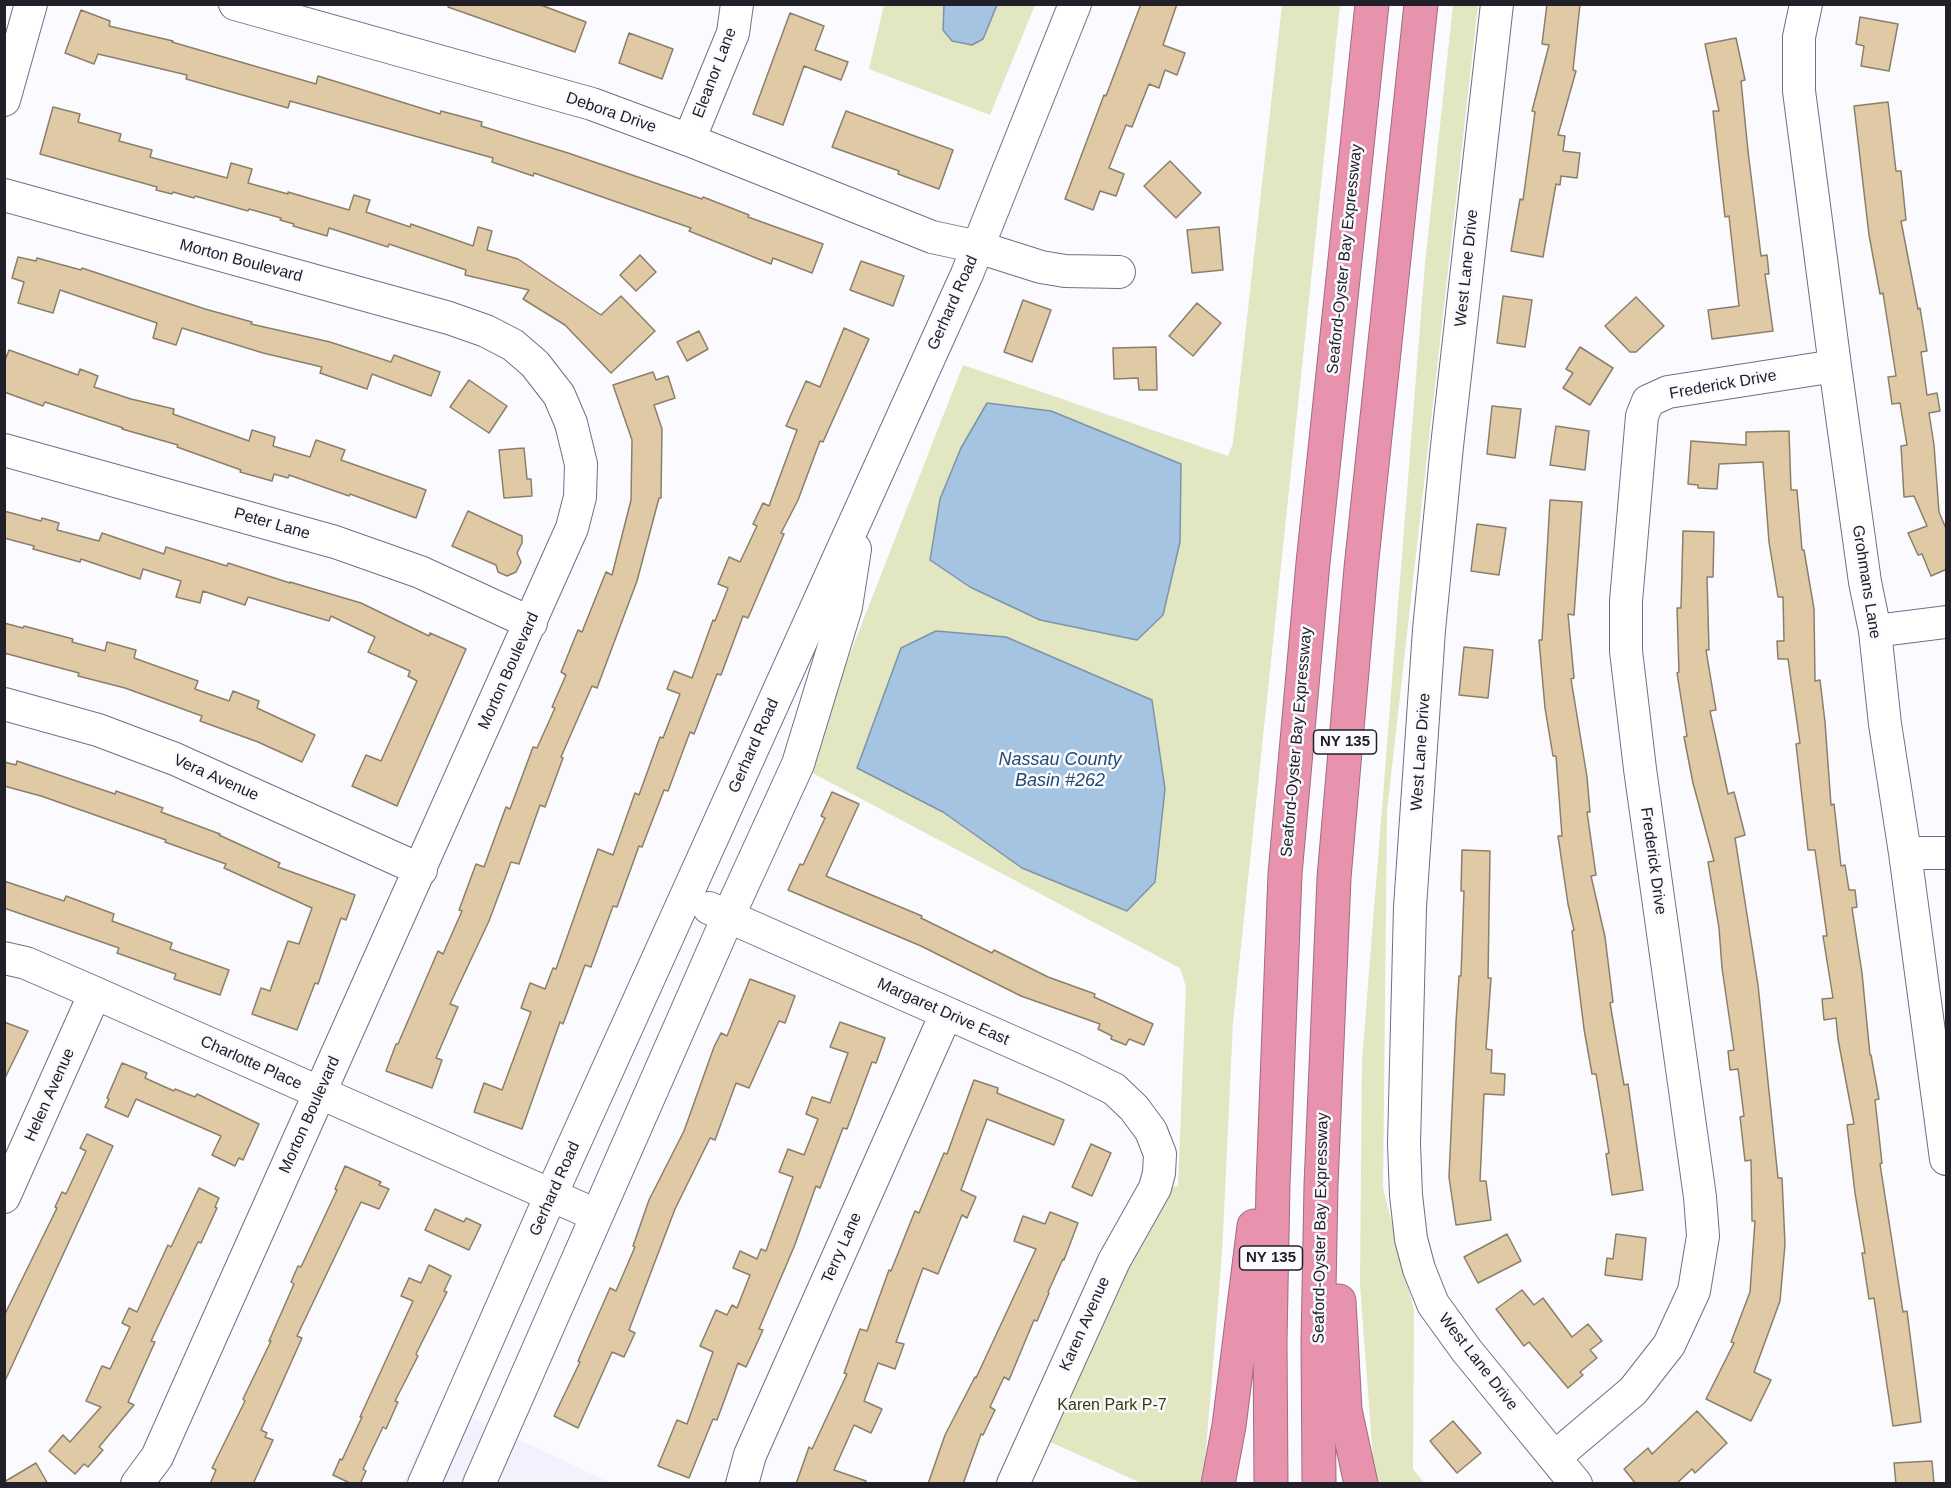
<!DOCTYPE html>
<html>
<head>
<meta charset="utf-8">
<style>
	body { margin:0 }
	#map { position:relative; width:1951px; height:1488px; overflow:hidden; background:#fbfaff; font-family:Helvetica,sans-serif }
	canvas { display:block }
	.frame { position:absolute; inset:0; border:6px solid #212029; pointer-events:none }
</style>
</head>
<body>
<div id="map">
<canvas width="1951" height="1488"></canvas>
<div class="frame"></div>
</div>
<script>
const c = document.querySelector('canvas').getContext('2d');
c.lineJoin = 'round';
function fill(path, color) { c.fillStyle = color; c.fill(path, 'evenodd'); }
const toPath = rows => new Path2D(rows.map(r => 'M' + r).join(''));
function trace(path, color, width, dash) { c.strokeStyle = color; c.lineWidth = width; c.lineCap = dash ? 'butt' : 'round'; c.setLineDash(dash || []); c.stroke(path); }
function write(font, color, halo, rows, align = 'center') {
  c.font = font + ' Helvetica,sans-serif'; c.lineWidth = 5; c.setLineDash([]); c.textBaseline = 'middle'; c.strokeStyle = halo; c.fillStyle = color; for (const [text, x, y, turn = 0] of rows) {
    c.save(); c.translate(x, y); c.rotate((+turn || 0) * Math.PI / 180); c.textAlign = isNaN(turn) ? turn : align; if (halo) c.strokeText(text, 0, 0); c.fillText(text, 0, 0); c.restore();
  }
}
fill(toPath([
	[441,1403,611,1483,402,1484]
]), '#f3f1fe');
fill(toPath([
	[884,5,944,5,943,30,952,41,972,45,983,39,997,5,1035,5,990,115,869,69],
	[1282,5,1340,5,1233,1022,1222,1254,1204,1474,1202,1483,1141,1483,1035,1435,1155,1188,1178,1186,1186,987,1180,968,805,769,963,365,1228,456,1233,443],
	[987,403,1180,542,1163,615,1137,640,930,560,940,499,961,448],
	[936,631,1006,637,1152,700,1155,882,1127,911,1022,868,943,812,857,768,901,648],
	[1453,5,1478,5,1387,811,1383,1188,1414,1310,1413,1469,1424,1483,1376,1483,1374,1473,1360,1284,1362,1061,1425,264]
]), '#e2e6c1');
const water = toPath([
	[944,5,944,4,997,5,983,39,972,45,952,41,943,30,944,5],
	[987,403,1051,411,1181,464,1180,542,1163,615,1137,640,1040,620,970,587,930,560,940,499,961,448,987,403],
	[936,631,1006,637,1152,700,1165,789,1155,882,1127,911,1022,868,943,812,857,768,901,648,936,631]
]);
fill(water, '#a5c4e2');
trace(water, '#7d93aa', 1.5);
const building = toPath([
	[449,4,538,4,586,22,575,52,448,7,449,4],
	[1141,4,1177,4,1163,45,1185,53,1177,75,1165,70,1159,88,1149,84,1132,127,1126,125,1109,168,1124,174,1116,196,1100,191,1093,210,1065,199,1104,95,1106,96,1141,4],
	[1547,4,1580,4,1573,70,1576,71,1558,135,1565,136,1563,151,1580,153,1577,178,1561,176,1560,185,1556,184,1543,257,1511,251,1520,199,1523,200,1535,112,1532,111,1549,45,1542,44,1547,4],
	[81,10,110,21,109,26,173,41,172,42,316,84,318,76,440,114,441,111,482,122,481,126,568,153,702,199,703,197,749,215,748,217,823,244,812,273,773,258,771,264,689,231,691,228,534,173,533,176,492,162,493,158,290,101,288,108,186,79,187,75,98,54,94,64,65,53,81,10],
	[790,13,824,26,815,50,848,62,841,80,804,66,783,125,753,114,790,13],
	[1860,17,1898,24,1889,71,1861,66,1864,46,1856,44,1860,17],
	[629,33,673,49,662,79,619,63,629,33],
	[1736,38,1745,80,1741,81,1748,151,1761,256,1767,255,1769,274,1765,274,1773,331,1712,339,1708,310,1739,306,1729,216,1725,217,1713,111,1719,111,1705,44,1736,38],
	[1888,102,1896,171,1901,171,1906,220,1901,221,1918,309,1920,308,1927,351,1921,352,1927,395,1937,393,1940,411,1929,413,1934,445,1939,512,1947,531,1947,569,1931,576,1922,554,1918,555,1908,533,1927,526,1914,496,1904,497,1901,446,1907,445,1900,403,1892,404,1888,377,1896,376,1883,293,1880,294,1869,235,1854,106,1888,102],
	[53,107,80,114,78,122,121,134,119,141,152,150,150,157,227,178,231,163,252,169,248,183,288,194,288,192,349,210,354,195,370,200,366,212,410,227,411,224,473,246,478,227,492,231,487,250,518,259,601,315,621,296,655,331,611,373,565,325,523,299,529,290,465,275,466,270,389,244,388,247,329,228,327,236,293,226,294,224,280,220,281,218,249,209,248,211,195,196,194,198,173,192,172,194,156,190,157,187,40,154,53,107],
	[846,111,953,150,939,189,898,174,899,171,832,147,846,111],
	[1170,161,1201,193,1176,218,1144,186,1170,161],
	[1219,227,1223,270,1192,273,1187,230,1219,227],
	[640,255,656,272,636,291,620,275,640,255],
	[18,257,36,261,37,258,81,270,82,268,205,309,252,322,251,324,330,342,391,362,394,355,440,372,431,396,372,374,367,389,320,373,322,367,263,353,182,328,176,345,153,338,157,323,60,290,53,313,18,303,24,282,12,278,18,257],
	[861,261,904,276,893,306,850,290,861,261],
	[1503,296,1532,300,1525,347,1497,343,1503,296],
	[1636,297,1664,326,1636,352,1630,352,1605,326,1636,297],
	[1023,300,1051,310,1032,362,1004,352,1023,300],
	[1197,303,1221,323,1193,356,1169,336,1197,303],
	[844,328,869,339,823,442,820,441,798,500,781,533,784,534,748,618,743,616,721,675,717,674,694,734,690,732,668,791,664,790,642,847,639,846,617,907,613,906,591,967,585,965,563,1024,560,1022,522,1129,474,1112,484,1083,502,1090,531,1012,521,1008,530,983,545,989,553,968,556,969,598,849,613,855,635,793,639,795,660,737,663,738,680,694,667,689,674,671,692,678,713,620,715,621,728,588,718,584,729,557,740,562,757,526,753,524,763,503,769,506,797,430,786,426,806,381,820,387,844,328],
	[699,331,708,349,687,361,677,342,699,331],
	[1156,347,1157,390,1139,390,1138,378,1114,379,1113,348,1156,347],
	[1580,347,1613,368,1590,405,1563,388,1573,373,1566,369,1580,347],
	[9,350,78,375,80,369,98,376,94,387,131,399,174,409,173,414,249,441,252,430,275,437,273,446,310,457,316,440,345,450,341,460,426,490,416,518,350,494,349,496,289,475,288,478,274,474,272,481,240,472,241,470,177,447,178,445,122,429,123,428,45,402,43,406,4,392,4,363,9,350],
	[653,372,656,380,668,376,675,398,654,405,662,429,661,498,659,498,637,581,597,688,592,686,561,757,563,758,545,807,540,805,519,864,511,862,489,921,450,1004,458,1007,436,1058,442,1060,432,1088,386,1071,396,1044,398,1044,438,951,443,954,462,911,459,910,476,864,484,867,506,807,510,809,533,747,537,748,555,708,552,707,566,675,561,672,578,630,582,632,606,572,612,575,631,500,632,440,613,385,653,372],
	[469,380,507,406,489,433,450,407,469,380],
	[1492,406,1521,409,1515,458,1487,454,1492,406],
	[1556,426,1589,431,1585,470,1550,465,1556,426],
	[1789,431,1791,490,1797,490,1802,550,1804,550,1814,609,1815,681,1820,680,1825,722,1831,805,1834,804,1841,866,1845,865,1849,890,1855,890,1857,907,1852,908,1862,973,1870,1055,1871,1055,1879,1099,1875,1100,1882,1163,1880,1164,1903,1312,1907,1311,1921,1422,1893,1426,1874,1298,1869,1299,1862,1253,1865,1253,1855,1193,1847,1125,1854,1124,1838,1039,1836,1018,1824,1020,1822,999,1833,998,1823,936,1827,936,1815,850,1808,850,1796,744,1800,743,1788,659,1778,659,1777,641,1784,641,1783,597,1778,597,1769,542,1763,462,1719,464,1717,489,1698,488,1698,485,1688,484,1691,441,1746,445,1746,432,1789,431],
	[524,448,527,479,531,479,532,496,504,498,499,450,524,448],
	[1550,500,1582,502,1574,615,1568,614,1574,678,1571,679,1587,777,1590,812,1587,812,1596,875,1591,876,1605,937,1613,1002,1610,1003,1624,1085,1628,1084,1643,1190,1612,1195,1606,1154,1609,1153,1596,1074,1592,1074,1584,1029,1572,931,1574,930,1568,904,1558,836,1562,836,1556,756,1553,756,1545,708,1539,640,1542,640,1550,500],
	[4,511,41,521,42,518,59,523,57,530,99,541,102,533,164,554,166,547,227,566,228,563,290,583,290,582,361,603,429,636,430,633,466,649,397,806,352,786,366,755,381,761,417,681,408,676,410,671,368,652,375,637,331,616,329,621,248,597,245,605,203,591,200,603,176,597,181,581,143,569,140,579,81,559,80,562,33,549,34,546,4,538,4,511],
	[468,511,522,536,522,543,517,553,521,562,516,572,507,576,498,572,496,565,452,546,468,511],
	[1477,524,1506,528,1499,575,1471,571,1477,524],
	[1683,531,1714,532,1713,577,1707,577,1709,650,1706,650,1716,710,1710,711,1728,794,1734,792,1745,835,1735,838,1758,985,1778,1178,1782,1178,1785,1244,1780,1301,1754,1372,1771,1380,1751,1421,1706,1399,1734,1343,1731,1342,1750,1292,1755,1221,1752,1221,1751,1160,1745,1161,1740,1117,1744,1116,1738,1069,1730,1070,1728,1051,1734,1050,1722,968,1719,928,1708,862,1714,861,1693,783,1684,737,1687,736,1677,673,1679,672,1677,608,1681,608,1683,531],
	[4,623,23,628,24,626,73,639,72,642,105,651,107,642,136,650,134,658,198,681,195,689,229,701,233,691,259,701,257,708,315,735,302,762,258,742,200,721,202,716,125,688,78,676,79,673,4,653,4,623],
	[1464,647,1493,650,1488,698,1459,695,1464,647],
	[17,761,115,794,116,791,163,808,161,812,220,834,219,835,280,863,278,867,355,895,346,920,341,918,318,984,315,983,297,1030,252,1014,261,988,270,991,288,941,299,944,312,908,224,868,226,864,165,842,166,840,41,796,4,786,4,762,16,765,17,761],
	[832,792,859,804,826,876,922,916,921,918,992,953,994,950,1048,977,1095,994,1094,997,1153,1024,1144,1045,1129,1039,1126,1045,1111,1039,1112,1036,1098,1029,1100,1024,1021,996,921,946,788,890,800,864,803,865,825,818,821,816,832,792],
	[1462,850,1490,851,1488,978,1491,978,1486,1049,1492,1050,1491,1073,1505,1074,1504,1095,1484,1094,1480,1181,1486,1181,1491,1220,1456,1225,1449,1177,1456,1022,1459,976,1461,976,1464,891,1461,891,1462,850],
	[4,881,64,901,66,896,114,914,112,921,172,943,170,949,229,970,220,995,174,979,176,974,117,953,119,948,4,908,4,881],
	[750,979,795,996,785,1023,779,1021,749,1088,736,1083,715,1140,710,1138,675,1209,629,1330,635,1333,624,1357,612,1352,578,1428,554,1416,580,1362,578,1361,610,1288,616,1291,635,1247,633,1246,649,1200,684,1131,714,1047,721,1033,727,1036,750,979],
	[4,1022,28,1031,4,1080,4,1022],
	[840,1022,885,1038,876,1063,872,1062,847,1129,843,1128,820,1188,816,1186,794,1247,759,1329,763,1330,746,1367,738,1363,717,1420,713,1419,689,1478,658,1466,677,1420,687,1424,713,1352,700,1346,716,1310,727,1315,732,1305,737,1308,750,1275,733,1268,740,1251,757,1259,761,1249,766,1251,793,1177,779,1172,788,1149,804,1155,818,1119,806,1114,812,1097,830,1103,848,1053,830,1047,840,1022],
	[122,1063,147,1073,145,1078,174,1091,175,1089,195,1097,197,1094,259,1124,243,1160,239,1158,235,1166,212,1155,221,1136,136,1099,128,1117,105,1107,109,1099,107,1098,122,1063],
	[974,1080,998,1088,997,1093,1064,1120,1054,1145,987,1119,961,1190,976,1197,967,1218,962,1215,938,1274,923,1268,896,1342,904,1344,895,1369,878,1363,864,1401,882,1409,871,1433,854,1425,834,1470,866,1481,865,1484,796,1484,809,1447,812,1449,847,1374,844,1373,860,1329,867,1331,889,1270,891,1271,915,1211,919,1213,944,1153,947,1154,974,1080],
	[87,1134,113,1146,4,1383,4,1316,57,1208,55,1207,62,1192,66,1194,86,1151,80,1148,87,1134],
	[1091,1144,1111,1153,1092,1196,1072,1187,1091,1144],
	[345,1166,381,1182,379,1185,389,1189,379,1209,361,1202,297,1336,302,1338,261,1430,267,1433,265,1437,273,1440,253,1484,210,1484,216,1470,212,1468,245,1401,243,1399,271,1341,269,1341,294,1284,291,1282,298,1266,301,1267,337,1190,335,1189,345,1166],
	[199,1188,219,1198,215,1207,217,1208,201,1243,198,1242,151,1341,155,1342,128,1402,134,1405,99,1447,103,1450,88,1467,84,1464,75,1474,49,1451,63,1435,70,1442,101,1407,86,1401,102,1366,110,1369,130,1327,122,1323,129,1308,137,1312,168,1245,171,1247,199,1188],
	[435,1209,464,1222,466,1218,481,1225,469,1250,425,1230,435,1209],
	[1050,1212,1078,1223,1064,1260,1063,1259,1048,1292,1049,1293,1037,1321,1034,1320,1009,1380,1004,1377,990,1407,995,1410,983,1435,981,1434,963,1484,928,1484,945,1435,975,1377,976,1378,1036,1249,1014,1241,1023,1216,1045,1224,1050,1212],
	[1507,1234,1521,1261,1478,1283,1464,1257,1507,1234],
	[1616,1234,1646,1238,1642,1280,1605,1275,1607,1258,1613,1259,1616,1234],
	[429,1265,451,1276,444,1291,447,1292,416,1354,418,1356,395,1401,398,1402,386,1429,383,1427,363,1469,366,1471,360,1484,352,1484,333,1475,340,1459,342,1460,362,1417,360,1417,413,1301,401,1296,409,1278,421,1283,429,1265],
	[1522,1290,1534,1305,1543,1298,1572,1337,1588,1324,1602,1341,1590,1350,1597,1358,1580,1372,1583,1375,1568,1388,1529,1342,1524,1346,1496,1309,1522,1290],
	[1697,1411,1727,1443,1695,1473,1692,1469,1676,1484,1636,1484,1624,1469,1648,1448,1652,1454,1697,1411],
	[1453,1421,1481,1453,1457,1473,1430,1441,1453,1421],
	[1932,1461,1934,1484,1896,1484,1894,1463,1932,1461],
	[36,1463,48,1484,4,1484,4,1482,36,1463]
]);
fill(building, '#e0caa6');
trace(building, '#8c7f6a', 1.5);
const minor = toPath([
	[235,4,592,104,689,140,932,237,978,247,1041,267,1065,271,1119,272],
	[1497,4,1447,446,1429,630,1410,907,1404,1144,1406,1195,1411,1239,1419,1269,1433,1304,1467,1351,1576,1484],
	[1806,4,1799,37,1799,91,1835,366,1865,582,1875,631,1885,724,1905,853,1946,1159],
	[4,100,31,4],
	[689,140,733,33,737,4],
	[4,195,449,318,486,331,513,345,535,364,559,395,571,423,581,464,580,497,572,528,157,1457,137,1484],
	[4,450,335,542,420,572,531,623],
	[1875,631,1946,622],
	[4,704,98,730,175,759,421,870],
	[1905,853,1946,853],
	[709,908,1071,1068,1114,1089,1134,1108,1151,1131,1160,1154,1159,1173,1155,1188,1114,1261,1013,1484],
	[4,958,26,963,95,993,596,1215],
	[4,1197,95,993],
	[1555,1457,1633,1391,1669,1345,1694,1291,1703,1236,1700,1197,1640,769,1626,651,1626,601,1642,416,1648,401,1668,392,1835,366],
	[424,1484,551,1195,967,274,1075,4],
	[479,1484,728,917,798,764,846,607,855,549],
	[742,1484,750,1455,946,1014]
]);
const highway = toPath([
	[1339,1301,1345,1410,1361,1484],
	[1218,1484,1229,1426,1254,1226],
	[1271,1484,1270,1341,1273,1184,1285,874,1313,563,1372,4],
	[1319,1484,1318,1342,1321,1185,1334,878,1361,568,1421,4]
]);
trace(minor, '#726e84', 34);
trace(highway, '#a26b7f', 35);
trace(minor, '#fff', 32);
trace(highway, '#e793ad', 33);
for (const [x, y, w] of [
	[1345,742,63],
	[1271,1258,63]
]) { const box = new Path2D(); box.roundRect(x - w / 2, y - 12, w, 24, 4.5); c.fillStyle = '#fbfaff'; c.fill(box); trace(box, '#212029', 1.5); }
write('bold 15px', '#212029', null, [
	["NY 135",1345,742],
	["NY 135",1271,1258]
]);
write('16px', '#212029', '#fbfaff', [
	["Eleanor Lane",715,73,-69],
	["Debora Drive",611,113,19],
	["Seaford-Oyster Bay Expressway",1345,259,-84],
	["Morton Boulevard",241,261,15],
	["West Lane Drive",1467,268,-84],
	["Gerhard Road",953,303,-66],
	["Frederick Drive",1723,385,-10],
	["Peter Lane",272,524,16],
	["Grohmans Lane",1866,582,81],
	["Morton Boulevard",509,671,-66],
	["Seaford-Oyster Bay Expressway",1297,742,-85],
	["Gerhard Road",754,746,-66],
	["West Lane Drive",1421,752,-86],
	["Vera Avenue",216,778,24],
	["Frederick Drive",1653,861,82],
	["Margaret Drive East",943,1012,24],
	["Charlotte Place",251,1063,24],
	["Helen Avenue",50,1095,-66],
	["Morton Boulevard",310,1115,-66],
	["Gerhard Road",555,1189,-66],
	["Seaford-Oyster Bay Expressway",1321,1228,-89],
	["Terry Lane",842,1248,-66],
	["Karen Avenue",1085,1324,-66],
	["West Lane Drive",1478,1362,52]
]);
write('16px', '#393b0b', '#fbfaff', [
	["Karen Park P-7",1112,1406]
]);
write('italic 18px', '#1d4b73', '#fbfaff', [
	["Nassau County",1060,760],
	["Basin #262",1060,781]
]);
</script>
</body>
</html>
